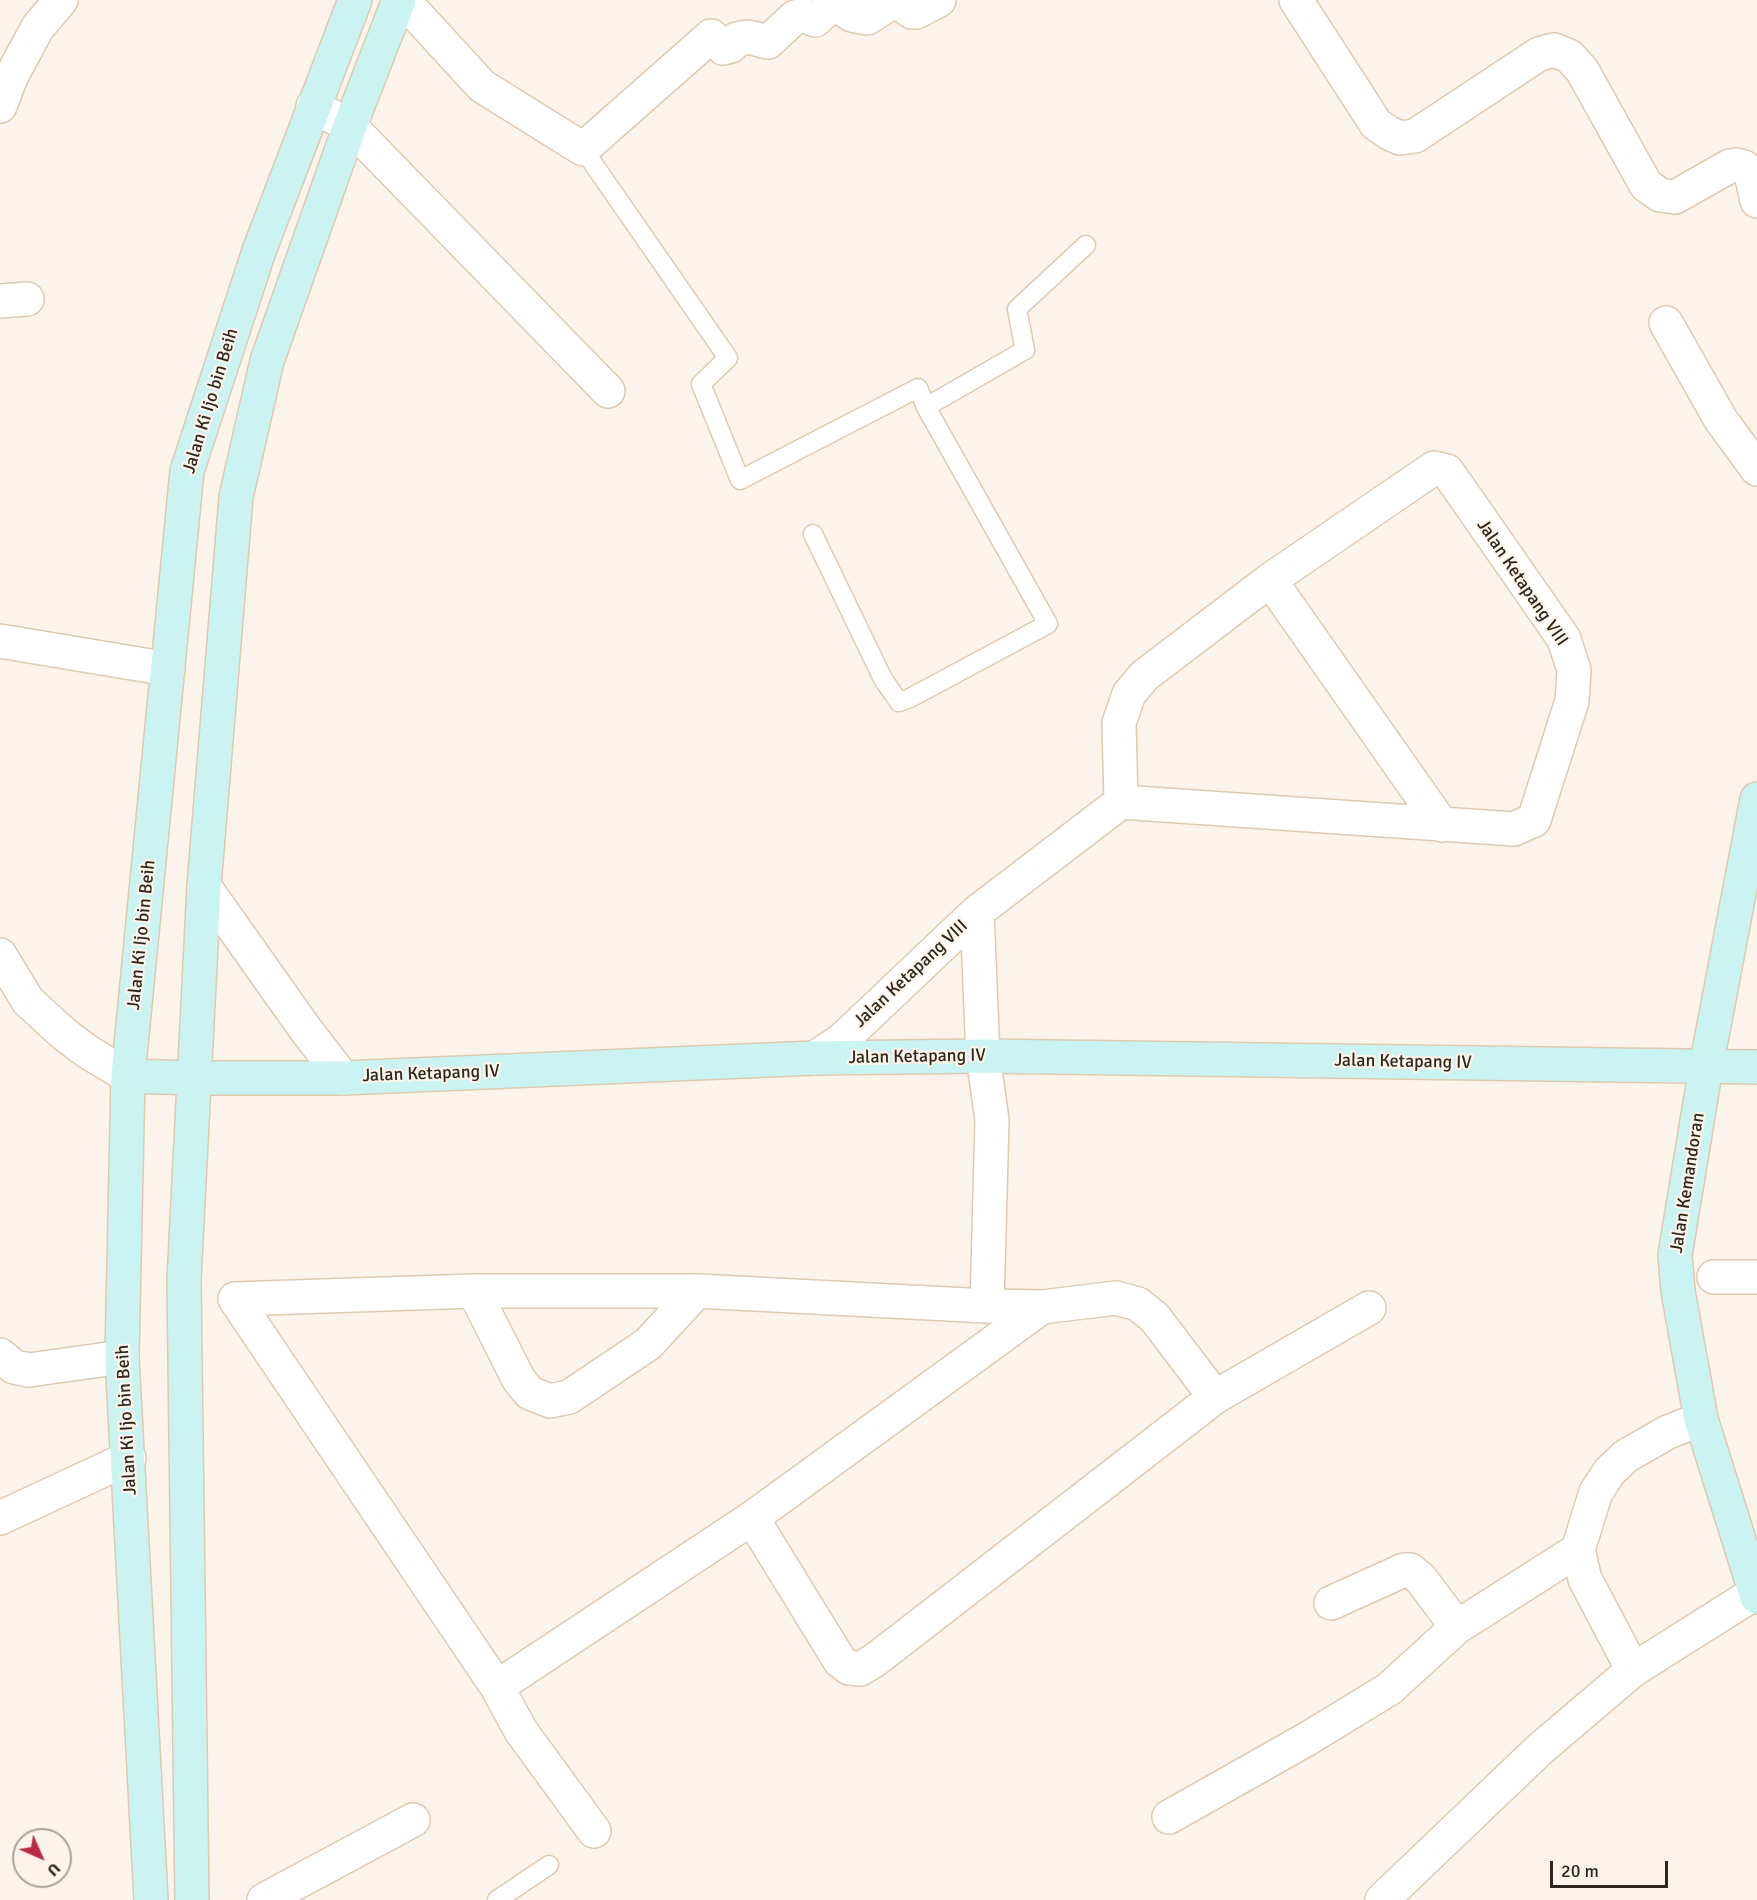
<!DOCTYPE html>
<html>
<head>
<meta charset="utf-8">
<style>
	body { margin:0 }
	#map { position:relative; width:1757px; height:1900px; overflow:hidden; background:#fcf4ea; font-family:Signika,sans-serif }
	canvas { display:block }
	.north { position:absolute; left:12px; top:1828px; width:60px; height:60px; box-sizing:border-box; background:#fcf4ea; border:2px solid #aaa298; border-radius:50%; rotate:135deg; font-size:16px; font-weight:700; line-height:24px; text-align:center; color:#2f271d }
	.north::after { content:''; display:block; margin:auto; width:21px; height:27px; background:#bb2a45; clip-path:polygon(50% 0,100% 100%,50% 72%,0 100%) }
	.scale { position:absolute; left:1550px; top:1861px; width:118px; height:27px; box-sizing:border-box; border:3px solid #2f271d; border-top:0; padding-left:8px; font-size:18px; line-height:21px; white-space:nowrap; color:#2f271d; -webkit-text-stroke:4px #fcf4ea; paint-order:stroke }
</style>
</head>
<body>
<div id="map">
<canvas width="1757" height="1900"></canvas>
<div class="north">U</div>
<div class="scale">20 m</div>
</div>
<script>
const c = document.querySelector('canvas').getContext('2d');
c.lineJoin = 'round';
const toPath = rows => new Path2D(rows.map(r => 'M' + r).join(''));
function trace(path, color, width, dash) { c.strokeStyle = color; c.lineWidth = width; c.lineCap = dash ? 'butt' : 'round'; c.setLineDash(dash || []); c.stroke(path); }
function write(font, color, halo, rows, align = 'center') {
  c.font = font + ' Signika,sans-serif'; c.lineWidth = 4.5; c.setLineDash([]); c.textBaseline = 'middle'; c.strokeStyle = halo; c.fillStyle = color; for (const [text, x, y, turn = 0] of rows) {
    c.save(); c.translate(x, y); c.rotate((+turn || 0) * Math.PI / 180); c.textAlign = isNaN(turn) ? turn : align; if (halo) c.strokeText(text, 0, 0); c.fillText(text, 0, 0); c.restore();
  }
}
const lane = toPath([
	[583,149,728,358,701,384,740,480,918,388,926,407,1025,350,1017,309,1086,245],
	[813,534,883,679,899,702,910,698,1048,624,926,407],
	[497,1900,549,1865]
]);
const street = toPath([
	[403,0,482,86,583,149,711,36,723,48,731,46,737,39,748,37,768,42,795,17,803,15,815,20,827,9,840,7,852,15,867,18,895,0,912,12,916,12,939,0],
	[1296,0,1376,124,1389,133,1400,138,1415,136,1539,54,1554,50,1569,56,1582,70,1646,185,1660,195,1675,197,1730,166,1737,165,1744,167,1751,173,1757,201],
	[0,106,11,77,38,27,61,0],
	[313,106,350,126,608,391],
	[0,301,27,299],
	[1666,323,1721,420,1757,469],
	[1270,580,1442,825],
	[0,641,168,669],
	[204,886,306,1030,343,1078],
	[0,955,28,1001,64,1034,88,1052,128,1076],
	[815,1058,842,1040,977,912],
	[1714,1277,1757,1277],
	[474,1291,519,1380,530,1393,550,1401,569,1397,648,1344,697,1291],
	[235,1299,474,1291,697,1291,987,1306,1042,1307,1116,1298,1138,1304,1155,1318,1215,1397],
	[235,1299,497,1687,521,1731,594,1831],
	[987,1306,992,1120,983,1056,977,912,1121,802,1119,723,1129,694,1144,676,1270,580,1434,468,1447,471,1564,639,1574,670,1572,701,1534,820,1514,829,1121,802],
	[0,1355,14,1367,29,1370,122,1357],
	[0,1518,129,1458],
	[752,1518,840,1661,849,1668,860,1669,875,1660,1215,1397,1369,1308],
	[1578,1550,1596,1492,1610,1471,1626,1456,1668,1432,1701,1419],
	[1331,1603,1404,1570,1410,1570,1421,1579,1457,1627],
	[497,1687,752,1518,1042,1307],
	[1169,1817,1307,1739,1389,1689,1457,1627,1578,1550,1585,1579,1633,1670],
	[264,1900,413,1820],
	[1382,1900,1539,1750,1633,1670,1755,1593]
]);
const secondary = toPath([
	[1757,799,1706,1067,1675,1255,1678,1291,1701,1419,1757,1597],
	[128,1076,194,1078,343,1078,815,1058,983,1056,1757,1067],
	[151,1900,122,1357,128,1076,187,471,259,251,355,0],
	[192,1900,184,1280,204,886,236,497,267,361,350,126,399,0]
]);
trace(lane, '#decab1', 21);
trace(street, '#decab1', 36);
trace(secondary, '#decab1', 36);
trace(lane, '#fff', 18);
trace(street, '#fff', 33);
trace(secondary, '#caf3f2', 33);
write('18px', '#2f271d', '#fcf4ea', [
	["Jalan Ki Ijo bin Beih",211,401,-73],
	["Jalan Ketapang VIII",1522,583,56],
	["Jalan Ki Ijo bin Beih",142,935,-84],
	["Jalan Ketapang VIII",911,974,-43],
	["Jalan Ketapang IV",917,1057,-1],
	["Jalan Ketapang IV",1403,1062,1],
	["Jalan Ketapang IV",431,1074,-2],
	["Jalan Kemandoran",1688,1183,-81],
	["Jalan Ki Ijo bin Beih",127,1420,-93]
]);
</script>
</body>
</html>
